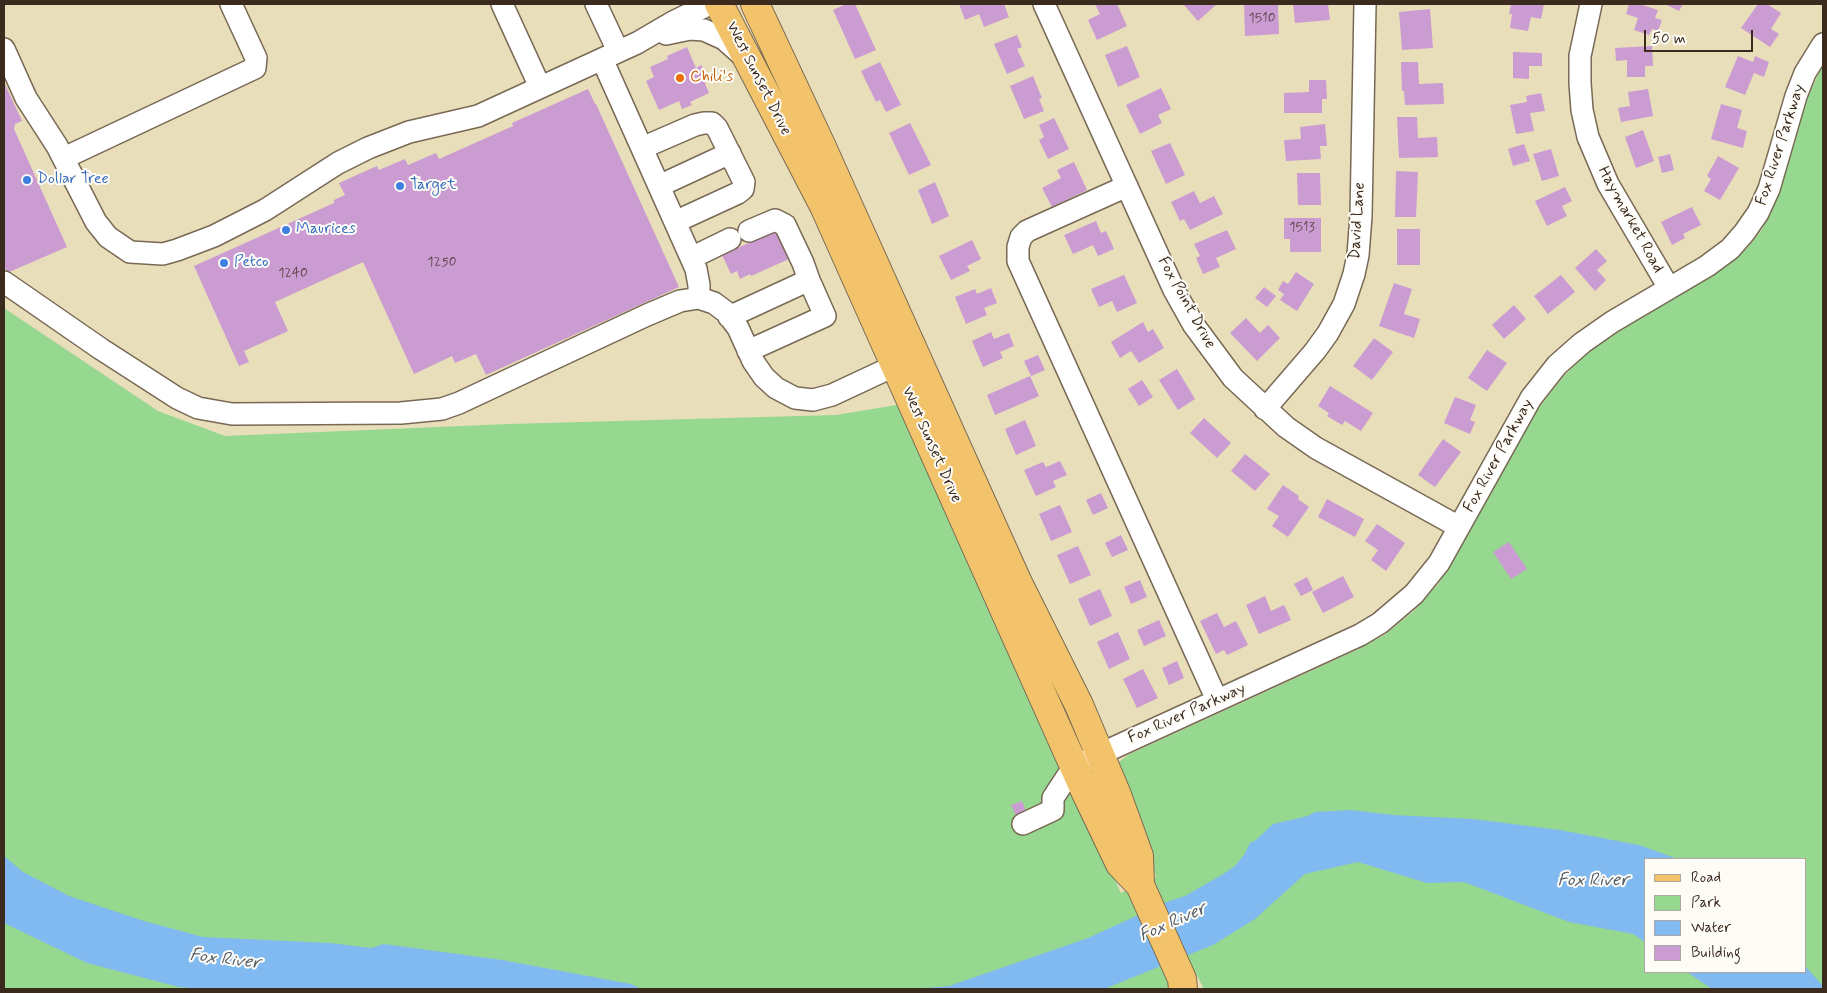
<!DOCTYPE html>
<html>
<head>
<meta charset="utf-8">
<style>
	body { margin:0 }
	#map { position:relative; width:1827px; height:993px; overflow:hidden; background:#e9deba; font-family:Mynerve,sans-serif }
	canvas { display:block }
	.frame { position:absolute; inset:0; border:5px solid #3b2a1e; pointer-events:none }
	.legend { position:absolute; left:1644px; top:858px; width:162px; height:115px; box-sizing:border-box; background:#fdfcf7; border:1px solid #afa8a0; margin:0; padding:6px 9px; list-style:none; font-size:15px; color:#3b2a1e }
	.legend li { display:flex; align-items:center; gap:10px; height:25px }
	.legend b { width:25px; border:1px solid #afa8a0 }
	.scale { position:absolute; left:1644px; top:30px; width:109px; height:22px; box-sizing:border-box; border:2px solid #3b2a1e; border-top:0; padding-left:6px; font-size:15px; line-height:18px; white-space:nowrap; color:#3b2a1e; -webkit-text-stroke:4px #fdfcf7; paint-order:stroke }
</style>
</head>
<body>
<div id="map">
<canvas width="1827" height="993"></canvas>
<div class="frame"></div>
<ul class="legend">
<li><b style="height:6px;background:#f2c36a"></b>Road</li>
<li><b style="height:14px;background:#96d88f"></b>Park</li>
<li><b style="height:14px;background:#81baf1"></b>Water</li>
<li><b style="height:14px;background:#cb9cd2"></b>Building</li>
</ul>
<div class="scale">50 m</div>
</div>
<script>
const c = document.querySelector('canvas').getContext('2d');
c.lineJoin = 'round';
function fill(path, color) { c.fillStyle = color; c.fill(path, 'evenodd'); }
const toPath = rows => new Path2D(rows.map(r => 'M' + r).join(''));
function trace(path, color, width, dash) { c.strokeStyle = color; c.lineWidth = width; c.lineCap = dash ? 'butt' : 'round'; c.setLineDash(dash || []); c.stroke(path); }
function write(font, color, halo, rows, align = 'center') {
  c.font = font + ' Mynerve,sans-serif'; c.lineWidth = 4; c.setLineDash([]); c.textBaseline = 'middle'; c.strokeStyle = halo; c.fillStyle = color; for (const [text, x, y, turn = 0] of rows) {
    c.save(); c.translate(x, y); c.rotate((+turn || 0) * Math.PI / 180); c.textAlign = isNaN(turn) ? turn : align; if (halo) c.strokeText(text, 0, 0); c.fillText(text, 0, 0); c.restore();
  }
}
fill(toPath([
	[1823,64,1823,989,1204,989,1196,974,1167,989,4,989,4,308,158,411,225,436,509,424,836,415,903,404,1064,771,1121,893,1156,877,1118,765,1120,761,1130,754,1359,649,1386,634,1415,610,1439,583,1448,569,1534,414,1564,376,1584,356,1605,340,1708,278,1729,264,1748,247,1761,231,1771,213,1781,188,1808,97],
	[1646,859,1806,859,1806,972,1646,972]
]), '#96d88f');
fill(toPath([
	[1351,810,1393,815,1473,819,1560,830,1639,845,1678,859,1646,859,1646,943,1633,934,1569,922,1464,882,1427,883,1358,862,1305,874,1255,919,1213,945,1104,989,914,989,949,986,1088,938,1167,902,1185,896,1225,873,1235,866,1244,855,1250,843,1256,840,1273,824,1308,816,1315,812],
	[4,856,23,872,69,896,144,921,203,937,330,943,371,948,384,944,502,960,631,984,642,989,203,989,179,987,87,963,4,923],
	[1806,967,1823,986,1823,989,1712,989,1687,972,1806,972]
]), '#81baf1');
fill(toPath([
	[846,4,855,4,876,50,855,59,833,10],
	[959,4,1004,4,1009,17,984,27,979,14,965,20],
	[1095,4,1117,4,1127,26,1097,40,1088,20,1100,14],
	[1183,4,1217,4,1198,21],
	[1244,4,1278,4,1279,34,1245,36],
	[1293,4,1328,4,1330,20,1295,23],
	[1511,4,1544,4,1541,19,1531,17,1528,31,1510,28,1512,14,1509,14],
	[1629,4,1639,4,1658,10,1655,18,1662,20,1658,31,1652,29,1649,35,1634,30,1638,18,1626,14],
	[1665,4,1683,4,1679,11],
	[1758,4,1767,4,1781,13,1771,29,1779,34,1770,47,1741,28],
	[1430,9,1433,48,1402,50,1399,12],
	[1017,35,1022,47,1017,49,1025,66,1007,74,994,44],
	[1127,46,1140,77,1118,87,1105,55],
	[1652,46,1653,66,1645,66,1645,77,1627,77,1627,60,1616,61,1615,48],
	[687,47,696,68,701,65,708,79,704,81,709,93,690,102,692,105,682,109,679,101,659,110,646,81,654,77,650,67,668,59,667,56],
	[1513,52,1542,53,1542,66,1529,66,1529,79,1513,78],
	[1738,56,1753,62,1755,56,1769,62,1764,77,1754,73,1745,95,1725,87],
	[880,62,901,105,886,112,880,100,876,102,861,71],
	[1401,62,1418,62,1419,84,1443,83,1444,104,1405,105,1404,91,1402,91],
	[1033,76,1042,98,1039,99,1044,111,1024,119,1010,86],
	[1309,80,1326,80,1327,99,1322,99,1322,113,1284,113,1284,93,1309,92],
	[4,82,22,121,15,124,14,129,67,247,7,273,4,265],
	[1161,88,1171,109,1158,115,1162,123,1140,134,1126,105],
	[588,89,595,104,596,104,679,287,486,375,476,354,455,363,452,356,414,374,363,262,275,302,288,331,244,351,249,362,239,366,194,266,334,203,334,200,345,195,339,183,377,166,379,170,405,159,408,165,436,153,439,159,513,126,512,123],
	[1648,89,1653,116,1621,122,1618,108,1630,106,1628,92],
	[1541,93,1545,111,1530,113,1534,131,1516,134,1510,105,1527,102,1526,96],
	[1721,104,1742,110,1737,128,1747,131,1743,148,1711,139],
	[1397,117,1417,117,1418,138,1437,137,1438,157,1399,158],
	[1054,118,1069,149,1048,159,1039,140,1044,137,1039,125],
	[910,123,931,165,909,175,889,133],
	[1325,124,1327,146,1320,146,1321,159,1286,161,1284,140,1301,139,1300,127],
	[1643,130,1654,161,1636,168,1625,137],
	[1170,143,1185,175,1166,184,1151,151],
	[1524,144,1530,161,1513,166,1508,149],
	[1551,149,1559,176,1542,181,1533,154],
	[1670,154,1674,170,1662,173,1658,157],
	[1718,156,1739,168,1720,200,1704,191,1711,179,1707,176],
	[1074,162,1087,190,1052,207,1042,188,1061,178,1057,170],
	[1396,171,1418,172,1416,217,1395,217],
	[1297,173,1320,173,1321,205,1298,205],
	[935,182,949,216,932,224,918,190],
	[1565,187,1572,201,1562,206,1567,216,1547,226,1535,201],
	[1194,191,1200,203,1214,196,1223,214,1190,230,1184,219,1180,221,1171,202],
	[1692,207,1701,225,1683,234,1685,238,1672,245,1661,222],
	[1284,218,1321,218,1321,252,1290,252,1290,239,1284,239],
	[1096,221,1101,233,1106,231,1114,249,1098,256,1093,245,1073,254,1064,235],
	[780,229,789,259,751,276,750,274,740,279,737,271,731,274,722,255],
	[1397,229,1420,229,1420,265,1397,265],
	[1227,230,1236,249,1216,258,1220,267,1203,274,1196,258,1200,256,1194,244],
	[972,240,981,259,967,266,970,271,951,280,939,256],
	[1596,249,1607,261,1597,270,1606,280,1595,291,1575,268],
	[1296,272,1314,284,1297,311,1280,300,1284,294,1278,290,1283,281,1288,284],
	[1124,275,1137,303,1117,312,1112,301,1099,307,1091,289],
	[1561,275,1575,292,1548,314,1534,296],
	[1394,283,1412,289,1404,314,1420,319,1414,338,1379,326],
	[1264,287,1276,296,1267,307,1255,298],
	[991,288,997,303,984,308,987,315,966,324,955,297,975,289,977,294],
	[1514,305,1526,319,1504,339,1492,325],
	[1246,318,1260,333,1268,325,1280,338,1257,361,1230,333],
	[1143,322,1148,332,1153,329,1164,348,1139,363,1131,351,1120,358,1111,342],
	[991,332,994,339,1009,333,1014,346,1000,352,1003,358,983,367,972,341],
	[1374,338,1393,352,1372,380,1353,366],
	[1487,350,1507,363,1487,391,1468,378],
	[1038,355,1045,370,1031,376,1024,361],
	[1177,369,1195,399,1178,410,1159,380],
	[1030,376,1039,396,995,415,987,395],
	[1142,380,1153,397,1139,406,1128,389],
	[1330,386,1373,413,1361,431,1345,421,1342,425,1327,416,1329,413,1318,406],
	[1455,397,1476,405,1470,420,1475,422,1470,434,1444,423],
	[1204,418,1231,443,1217,458,1190,433],
	[1025,420,1036,446,1016,455,1005,429],
	[1443,439,1461,452,1435,487,1418,475],
	[1245,454,1270,474,1255,491,1231,471],
	[1060,461,1067,475,1053,481,1056,487,1036,496,1024,470,1043,462,1046,467],
	[1283,485,1299,496,1298,499,1309,507,1288,537,1272,526,1279,516,1267,509],
	[1101,493,1108,508,1093,515,1086,500],
	[1327,499,1364,519,1355,537,1318,517],
	[1060,505,1072,532,1051,541,1039,514],
	[1377,524,1405,543,1386,571,1371,560,1378,550,1365,541],
	[1121,535,1128,550,1112,557,1105,543],
	[1509,542,1527,569,1511,579,1493,552],
	[1078,546,1091,575,1070,584,1057,555],
	[1343,576,1354,597,1323,613,1312,592],
	[1307,577,1313,590,1301,596,1294,584],
	[1140,580,1147,597,1131,604,1124,587],
	[1100,589,1112,616,1090,626,1078,599],
	[1265,596,1271,611,1284,605,1291,620,1259,634,1246,605],
	[1217,613,1224,627,1236,621,1248,645,1227,655,1224,650,1216,654,1200,621],
	[1159,620,1166,636,1144,646,1137,630],
	[1118,632,1130,659,1109,669,1097,642],
	[1177,661,1184,678,1169,685,1162,668],
	[1143,669,1158,698,1137,708,1123,679],
	[1022,801,1027,814,1017,818,1011,805]
]), '#cb9cd2');
const minor = toPath([
	[502,4,540,87],
	[596,4,618,51],
	[1044,4,1174,290,1193,324,1233,378,1286,427,1316,448,1459,527],
	[1591,4,1580,56,1580,83,1582,110,1588,137,1608,184,1669,288],
	[666,34,690,29,704,30,724,39,743,56],
	[4,49,26,98,57,146,96,222,108,237,130,252,163,254,177,250,214,236,265,210,338,163,368,148,409,132,478,116,637,43,673,22,710,4],
	[602,59,696,269,699,285,699,298],
	[642,148,695,125,704,123,712,123,717,128,744,182,743,189,738,193,675,222],
	[64,158,255,68,256,58,231,4],
	[659,186,730,153],
	[1127,186,1027,231,1021,237,1018,247,1018,261,1217,700],
	[749,231,775,220,785,225,803,263,809,280],
	[691,258,730,239],
	[4,282,101,349,177,398,198,408,232,414,401,413,442,409,459,403,647,315,680,301,699,298,714,303,726,312,738,328,753,361,764,377,776,388,795,398,813,400,832,395,909,359],
	[729,317,809,280,825,316,748,351],
	[1265,409,1315,351,1328,333,1344,304,1354,274,1358,255,1361,216,1365,4],
	[1023,824,1053,810,1053,798,1074,766,1360,635,1380,623,1414,594,1439,563,1531,398,1557,365,1582,343,1612,322,1707,266,1730,249,1744,233,1758,213,1769,189,1796,96,1805,73,1823,44]
]);
const major = toPath([
	[719,4,824,206,1086,793,1120,864,1140,885],
	[755,4,821,145,1018,583,1079,705,1117,795,1139,856,1140,885,1182,979,1183,989]
]);
trace(minor, '#786955', 24);
trace(major, '#786955', 30);
trace(minor, '#fff', 21);
trace(major, '#f2c36a', 28);
for (const [x, y, r, color] of [
	[680,78,5,"#e8710a"],
	[27,180,5,"#3f7fe0"],
	[400,186,5,"#3f7fe0"],
	[286,230,5,"#3f7fe0"],
	[224,263,5,"#3f7fe0"]
]) { const dot = new Path2D(); dot.arc(x, y, r, 0, 2 * Math.PI); c.fillStyle = color; c.fill(dot); trace(dot, '#fdfcf7', 2); }
write('14px', '#5f464b', null, [
	["1510",1262,19],
	["1513",1302,228],
	["1250",442,263],
	["1240",293,274]
]);
write('16px', '#c56008', '#fdfcf7', [
	["Chili's",690,78]
], 'left');
write('16px', '#3b2a1e', '#fdfcf7', [
	["West Sunset Drive",758,79,63],
	["Fox River Parkway",1781,145,-72],
	["Haymarket Road",1630,220,61],
	["David Lane",1358,221,-86],
	["Fox Point Drive",1186,303,61],
	["West Sunset Drive",931,445,66],
	["Fox River Parkway",1499,456,-61],
	["Fox River Parkway",1187,714,-24]
]);
write('16px', '#366cbe', '#fdfcf7', [
	["Dollar Tree",37,180],
	["Target",410,186],
	["Maurices",296,230],
	["Petco",234,263]
], 'left');
write('italic 18px', '#545c68', '#fdfcf7', [
	["Fox River",1593,881],
	["Fox River",1173,923,-24],
	["Fox River",225,960,7]
]);
</script>
</body>
</html>
